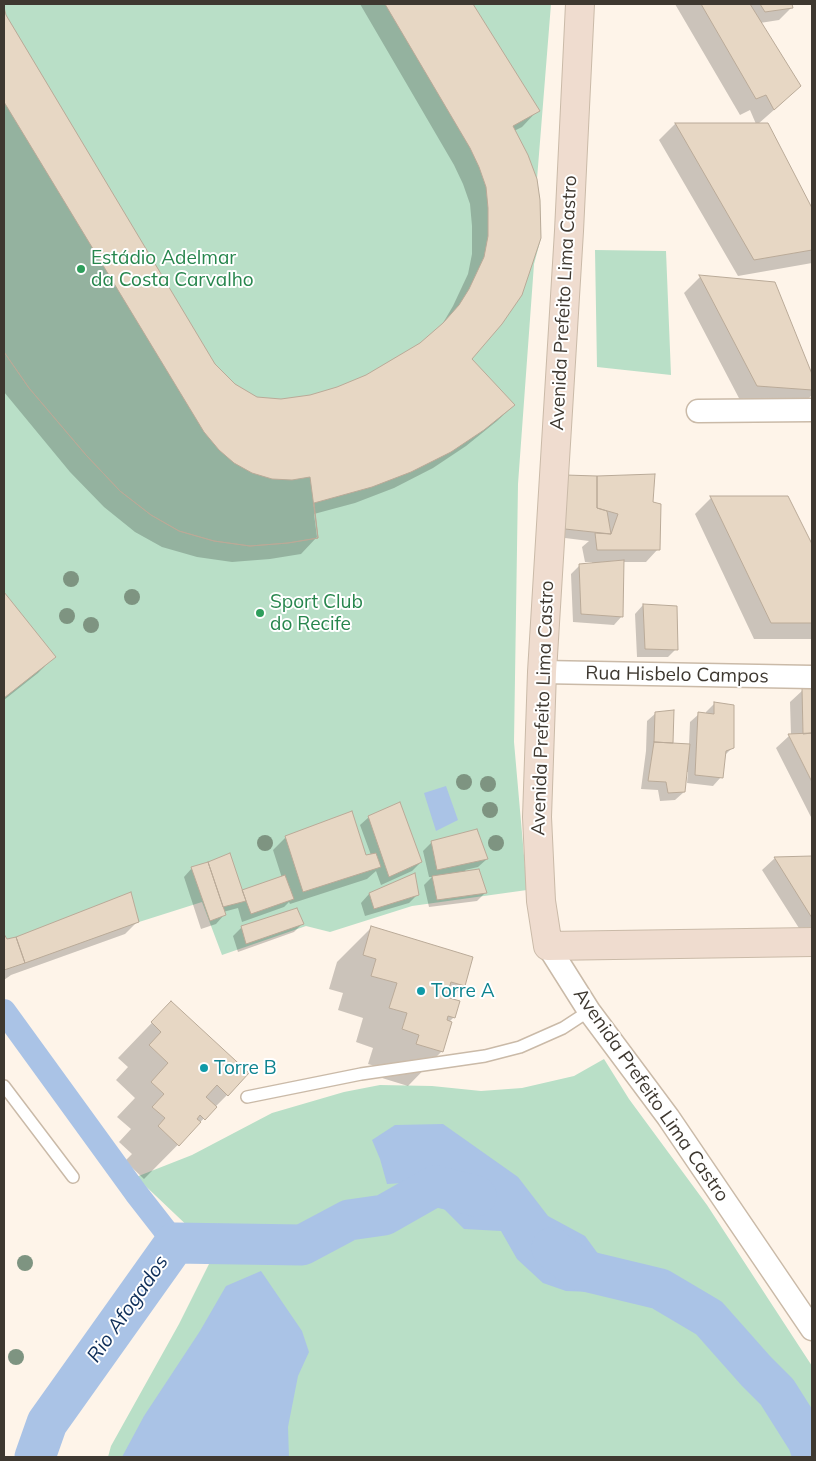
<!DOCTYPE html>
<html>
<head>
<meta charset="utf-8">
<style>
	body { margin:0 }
	#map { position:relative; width:816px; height:1461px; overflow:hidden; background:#fef4e9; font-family:Mulish,sans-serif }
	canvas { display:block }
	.frame { position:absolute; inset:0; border:5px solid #3e3830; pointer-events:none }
</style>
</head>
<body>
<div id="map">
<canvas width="816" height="1461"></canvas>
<div class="frame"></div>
</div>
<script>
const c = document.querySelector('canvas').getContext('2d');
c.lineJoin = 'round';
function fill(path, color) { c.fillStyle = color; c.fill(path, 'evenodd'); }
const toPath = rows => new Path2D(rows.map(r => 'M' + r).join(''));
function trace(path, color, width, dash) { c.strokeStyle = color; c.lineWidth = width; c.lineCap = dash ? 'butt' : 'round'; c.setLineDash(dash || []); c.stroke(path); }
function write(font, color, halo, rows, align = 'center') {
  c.font = font + ' Mulish,sans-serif'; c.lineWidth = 4; c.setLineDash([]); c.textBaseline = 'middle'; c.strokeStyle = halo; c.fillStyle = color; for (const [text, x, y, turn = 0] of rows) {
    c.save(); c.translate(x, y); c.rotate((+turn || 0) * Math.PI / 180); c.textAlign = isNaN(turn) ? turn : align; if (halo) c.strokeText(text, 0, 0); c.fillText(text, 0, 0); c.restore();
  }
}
fill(toPath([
	[4,4,551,4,537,179,540,200,541,238,534,264,518,484,514,742,527,890,412,906,330,932,306,926,222,955,202,902,139,922,4,970],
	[595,250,666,251,671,375,597,367],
	[604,1059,629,1099,707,1205,812,1366,812,1457,108,1457,111,1446,179,1324,215,1252,136,1177,192,1155,272,1113,344,1092,380,1085,432,1086,481,1091,522,1088,574,1076]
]), '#b9dfc7');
fill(toPath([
	[446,786,458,820,436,831,424,793],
	[443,1124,518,1177,548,1216,585,1236,604,1262,593,1292,566,1291,543,1283,517,1259,501,1231,464,1229,438,1203,405,1183,387,1184,380,1159,372,1140,395,1125],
	[261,1271,302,1331,309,1352,298,1376,288,1427,289,1457,122,1457,144,1416,200,1331,226,1286]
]), '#aac3e6');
fill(toPath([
	[360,4,471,4,538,110,522,127,514,131,471,359,514,405,497,421,466,446,433,468,394,488,355,503,314,514,317,537,301,554,270,559,232,562,197,557,162,547,135,532,104,507,70,472,4,392,4,12,214,364,234,385,257,398,286,400,310,396,337,388,366,376,421,344,443,323,453,306,468,274,472,254,472,226,470,204,463,184,454,165],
	[675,4,791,4,792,7,779,20,760,23,783,102,758,124,768,124,812,211,812,263,738,276,659,140,675,124,756,124,750,110,740,115],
	[700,277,774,283,812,377,812,395,801,406,741,402,684,293],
	[557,485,652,503,658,549,646,562,623,562,622,616,614,625,573,622,571,574,580,565,593,564,592,562,585,562,582,547,589,541,557,537],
	[711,498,787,498,812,546,812,639,754,639,695,514],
	[4,594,54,657,38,673,4,700],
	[643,605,676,649,668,657,637,657,635,614],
	[803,690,812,690,812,819,776,748,789,736,791,735,790,702],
	[714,704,733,747,724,756,721,777,713,786,687,783,688,772,686,772,684,792,675,800,660,801,658,790,641,789,646,751,647,721,656,713,673,711,671,744,689,745,690,722,699,714,706,714,706,712],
	[369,817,421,862,412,871,381,885,376,871,367,879,290,904,289,902,284,907,242,922,238,908,223,912,224,915,216,924,201,929,184,877,192,868,242,892,282,878,273,850,286,837,365,856,371,855,360,825],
	[477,830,487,859,478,867,465,870,485,893,477,901,429,907,424,885,432,877,429,877,423,851,431,843],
	[812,857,812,937,804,936,762,870,775,858],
	[414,875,418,894,409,903,365,916,361,903,369,894],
	[138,921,125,934,11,975,4,980,4,936,6,940],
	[302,924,294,932,238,952,233,936,242,927],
	[371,928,464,985,449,999,454,1017,449,1022,442,1051,408,1086,382,1078,385,1069,368,1064,373,1048,356,1042,363,1018,338,1010,343,993,329,989,337,962],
	[171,1003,227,1095,144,1179,125,1161,132,1154,119,1142,131,1129,117,1117,135,1098,116,1080,128,1067,118,1058]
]), '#0003');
trace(toPath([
	[4,1011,136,1193,175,1243]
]), '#aac3e6', 24);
trace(toPath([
	[552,1248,577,1269,660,1289,709,1318,756,1371,777,1392,808,1441,812,1453],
	[35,1457,47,1423,175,1243,302,1245,349,1220,384,1215,435,1186,476,1196]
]), '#aac3e6', 41);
const building = toPath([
	[385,4,473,4,540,111,513,126,528,155,537,179,540,200,541,238,522,295,502,324,472,359,515,405,484,430,451,452,411,472,372,487,314,503,318,538,288,543,250,546,214,541,179,531,151,515,120,491,86,455,29,388,4,352,4,7,6,15,215,364,235,384,257,397,281,399,310,395,337,387,366,375,420,343,443,323,459,305,469,289,484,257,488,236,488,208,486,187,479,167,470,148,385,4],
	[701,4,750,4,801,86,774,110,766,95,756,99,701,4],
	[760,4,792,4,793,8,765,12,760,4],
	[4,102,204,432,219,450,234,463,252,473,272,479,292,480,310,477,318,538,288,543,250,546,214,541,179,531,151,515,120,491,86,455,29,388,4,352,4,102],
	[675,123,768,123,812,208,812,250,754,260,675,123],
	[699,275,775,282,812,374,812,390,757,386,699,275],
	[655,474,653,502,661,504,660,550,597,550,595,533,611,534,618,514,597,508,597,476,655,474],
	[565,475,597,476,597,508,607,511,611,534,565,529,565,475],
	[710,496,788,496,812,544,812,623,771,623,710,496],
	[624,560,623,617,581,614,579,564,624,560],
	[4,592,56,657,4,698,4,592],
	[643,604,677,606,678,650,645,649,643,604],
	[802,688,812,688,812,733,803,734,802,688],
	[714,702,734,705,734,748,726,751,723,778,695,775,698,712,714,714,714,702],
	[674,710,673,743,654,742,655,712,674,710],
	[812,733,812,782,788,734,812,733],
	[654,742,690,744,685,792,668,793,666,782,648,781,654,742],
	[400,802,422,862,389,877,368,816,400,802],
	[352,811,366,855,376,853,381,867,303,892,285,836,352,811],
	[477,829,488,859,437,870,431,841,477,829],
	[230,853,246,901,223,907,208,862,230,853],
	[812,856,812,918,774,857,812,856],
	[208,862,226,915,210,921,191,867,208,862],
	[479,869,487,893,437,900,432,876,479,869],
	[415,873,419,895,374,909,369,893,415,873],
	[285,875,294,899,251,914,242,890,285,875],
	[131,892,139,922,25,963,16,937,131,892],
	[297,908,304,924,246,944,241,926,297,908],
	[371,926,473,957,465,986,451,982,446,997,460,1001,455,1018,448,1016,447,1020,452,1022,443,1052,416,1044,419,1035,402,1029,407,1013,389,1008,397,983,371,976,376,959,363,955,371,926],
	[4,934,7,939,16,937,25,963,4,970,4,934],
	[171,1001,249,1073,228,1096,217,1085,206,1097,217,1107,205,1120,200,1115,197,1119,201,1122,179,1146,158,1126,165,1118,152,1107,164,1094,151,1082,168,1063,149,1045,161,1032,151,1022,171,1001]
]);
fill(building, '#e7d7c4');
trace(building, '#baaa98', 1);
const lane = toPath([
	[4,1086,73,1177],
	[247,1097,361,1074,485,1056,520,1047,563,1028,589,1011]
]);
const street = toPath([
	[698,411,812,410],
	[542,672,812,677],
	[548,946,589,1011,668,1117,812,1329]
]);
const secondary = toPath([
	[580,4,569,231,542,672,537,817,541,901,548,946,812,942]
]);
trace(lane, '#cabaa8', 14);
trace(street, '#cabaa8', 25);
trace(secondary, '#cabaa8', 30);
trace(lane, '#fff', 11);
trace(street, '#fff', 22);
trace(secondary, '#efdccf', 28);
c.fillStyle = '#7e9481';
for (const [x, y] of [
	[71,579],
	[132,597],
	[67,616],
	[91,625],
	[464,782],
	[488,784],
	[490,810],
	[265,843],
	[496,843],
	[25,1263],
	[16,1357]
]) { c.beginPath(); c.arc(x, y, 8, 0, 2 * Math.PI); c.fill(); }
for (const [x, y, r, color] of [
	[81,269,5,"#2e9e5b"],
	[260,613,5,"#2e9e5b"],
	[421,991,5,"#0f9aa8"],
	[204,1068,5,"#0f9aa8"]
]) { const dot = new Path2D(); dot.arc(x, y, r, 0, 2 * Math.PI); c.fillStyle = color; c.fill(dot); trace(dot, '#fff', 2); }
write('19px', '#27864d', '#fff', [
	["Estádio Adelmar",91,258],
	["da Costa Carvalho",91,280],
	["Sport Club",270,602],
	["do Recife",270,624]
], 'left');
write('19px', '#3e3830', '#fff', [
	["Avenida Prefeito Lima Castro",564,303,-87],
	["Rua Hisbelo Campos",677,675,1],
	["Avenida Prefeito Lima Castro",543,708,-88],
	["Avenida Prefeito Lima Castro",651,1095,55]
]);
write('19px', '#0d838f', '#fff', [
	["Torre A",431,991],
	["Torre B",214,1068]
], 'left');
write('italic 20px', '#0f2f5a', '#fff', [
	["Rio Afogados",128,1309,-55]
]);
</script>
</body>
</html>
